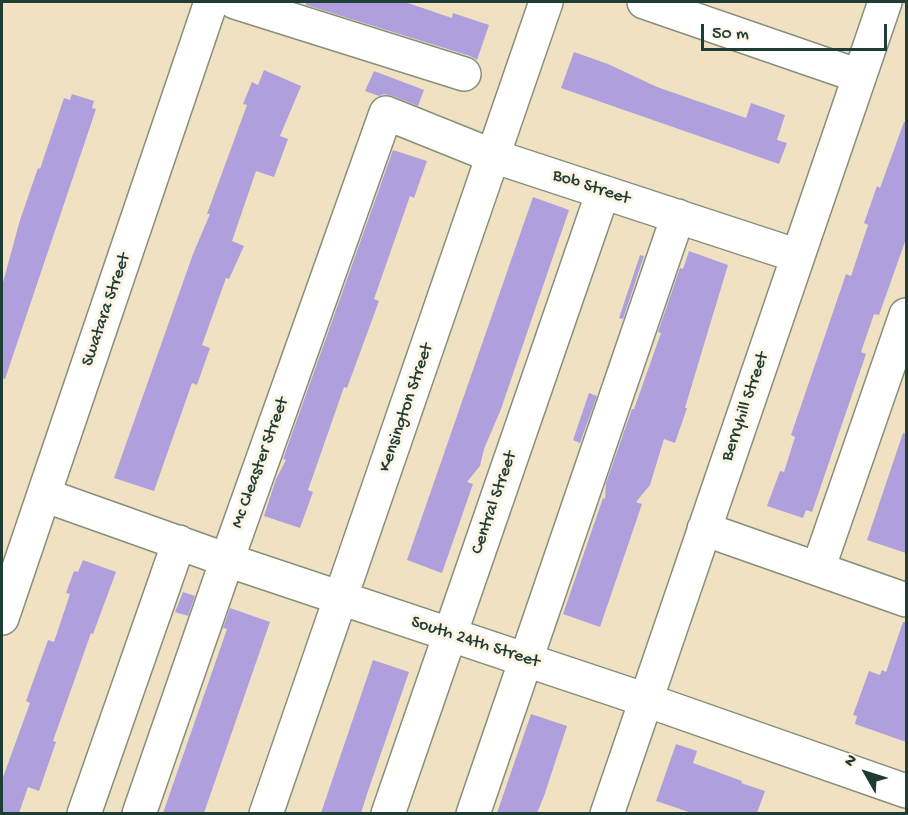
<!DOCTYPE html>
<html>
<head>
<meta charset="utf-8">
<style>
	body { margin:0 }
	#map { position:relative; width:908px; height:815px; overflow:hidden; background:#efe1c1; font-family:"Gochi Hand",sans-serif }
	canvas { display:block }
	.frame { position:absolute; inset:0; border:3px solid #1f3d34; pointer-events:none }
	.north { position:absolute; left:836px; top:743px; width:60px; height:60px; -webkit-text-stroke:4px #fcf5e5; paint-order:stroke; rotate:309deg; font-size:16px; font-weight:700; line-height:24px; text-align:center; color:#1f3d34 }
	.north::after { content:''; display:block; margin:auto; width:21px; height:27px; background:#1f3d34; clip-path:polygon(50% 0,100% 100%,50% 72%,0 100%) }
	.scale { position:absolute; left:701px; top:24px; width:186px; height:27px; box-sizing:border-box; border:3px solid #1f3d34; border-top:0; padding-left:8px; font-size:18px; line-height:21px; white-space:nowrap; color:#1f3d34; -webkit-text-stroke:4px #fcf5e5; paint-order:stroke }
</style>
</head>
<body>
<div id="map">
<canvas width="908" height="815"></canvas>
<div class="frame"></div>
<div class="north">N</div>
<div class="scale">50 m</div>
</div>
<script>
const c = document.querySelector('canvas').getContext('2d');
c.lineJoin = 'round';
function fill(path, color) { c.fillStyle = color; c.fill(path, 'evenodd'); }
const toPath = rows => new Path2D(rows.map(r => 'M' + r).join(''));
function trace(path, color, width, dash) { c.strokeStyle = color; c.lineWidth = width; c.lineCap = dash ? 'butt' : 'round'; c.setLineDash(dash || []); c.stroke(path); }
function write(font, color, halo, rows, align = 'center') {
  c.font = font + ' "Gochi Hand",sans-serif'; c.lineWidth = 6; c.setLineDash([]); c.textBaseline = 'middle'; c.strokeStyle = halo; c.fillStyle = color; for (const [text, x, y, turn = 0] of rows) {
    c.save(); c.translate(x, y); c.rotate((+turn || 0) * Math.PI / 180); c.textAlign = isNaN(turn) ? turn : align; if (halo) c.strokeText(text, 0, 0); c.fillText(text, 0, 0); c.restore();
  }
}
fill(toPath([
	[306,2,405,2,452,18,453,13,489,25,477,60,470,56,306,5],
	[574,52,608,64,657,87,746,118,751,103,785,115,777,140,787,143,779,164,561,88],
	[264,70,301,86,280,136,288,139,274,177,256,171,232,241,244,246,229,279,226,278,202,345,210,348,197,385,192,383,154,491,114,478,193,254,210,214,207,214,247,105,243,104,252,82,258,85],
	[374,71,424,90,418,106,393,96,384,94,379,96,365,91],
	[72,94,94,101,92,108,96,109,5,379,2,378,2,286,20,220,38,168,40,169,64,98,70,100],
	[904,122,906,122,906,239,879,315,874,314,861,352,866,354,812,512,806,510,803,518,767,506,780,471,784,472,795,437,791,435,846,274,851,276,868,225,864,223,877,186,880,188],
	[393,150,427,161,414,198,410,196,402,219,374,299,379,301,347,388,344,387,321,453,308,490,313,492,300,528,264,516,276,479,286,460,283,459],
	[533,197,569,210,501,409,484,449,480,466,467,482,473,484,442,573,407,560],
	[689,251,728,265,696,371,685,408,687,408,675,443,664,439,650,485,636,502,642,504,600,627,563,614,603,498,605,499,606,483,632,409,634,409,661,333,658,332,680,268,683,269],
	[640,255,644,256,623,319,619,318],
	[589,393,597,396,580,443,573,440],
	[903,433,906,434,906,553,867,540],
	[83,560,116,572,93,634,91,633,53,741,56,742,39,791,28,787,19,813,2,813,2,780,30,703,26,701,48,640,54,642,70,594,66,593,74,571,78,572],
	[183,592,195,596,188,616,175,612],
	[230,608,270,622,204,813,163,813,227,629,223,628],
	[903,622,906,622,906,742,855,724,857,716,853,715,869,671,880,675,882,670,886,672],
	[373,660,409,672,367,794,361,813,321,813],
	[531,714,567,726,544,796,537,813,497,813],
	[676,744,697,751,693,763,742,781,741,783,765,791,757,813,692,813,656,801]
]), '#afa0dd');
const minor = toPath([
	[235,2,464,74],
	[644,2,859,76],
	[44,495,227,560,646,700,906,791],
	[704,529,906,600],
	[818,569,906,315],
	[2,618,211,2],
	[84,814,179,542],
	[139,814,227,560,386,113,493,156,798,256],
	[266,814,546,2],
	[388,814,603,192],
	[473,814,678,216],
	[607,814,885,2]
]);
trace(minor, '#878f7a', 36);
trace(minor, '#fff', 33);
write('18px', '#1f3d34', '#fcf5e5', [
	["Bob Street",591,188,18],
	["Swatara Street",107,310,-71],
	["Berryhill Street",746,407,-71],
	["Kensington Street",407,408,-71],
	["Mc Cleaster Street",261,463,-70],
	["Central Street",495,503,-71],
	["South 24th Street",475,643,18]
]);
</script>
</body>
</html>
